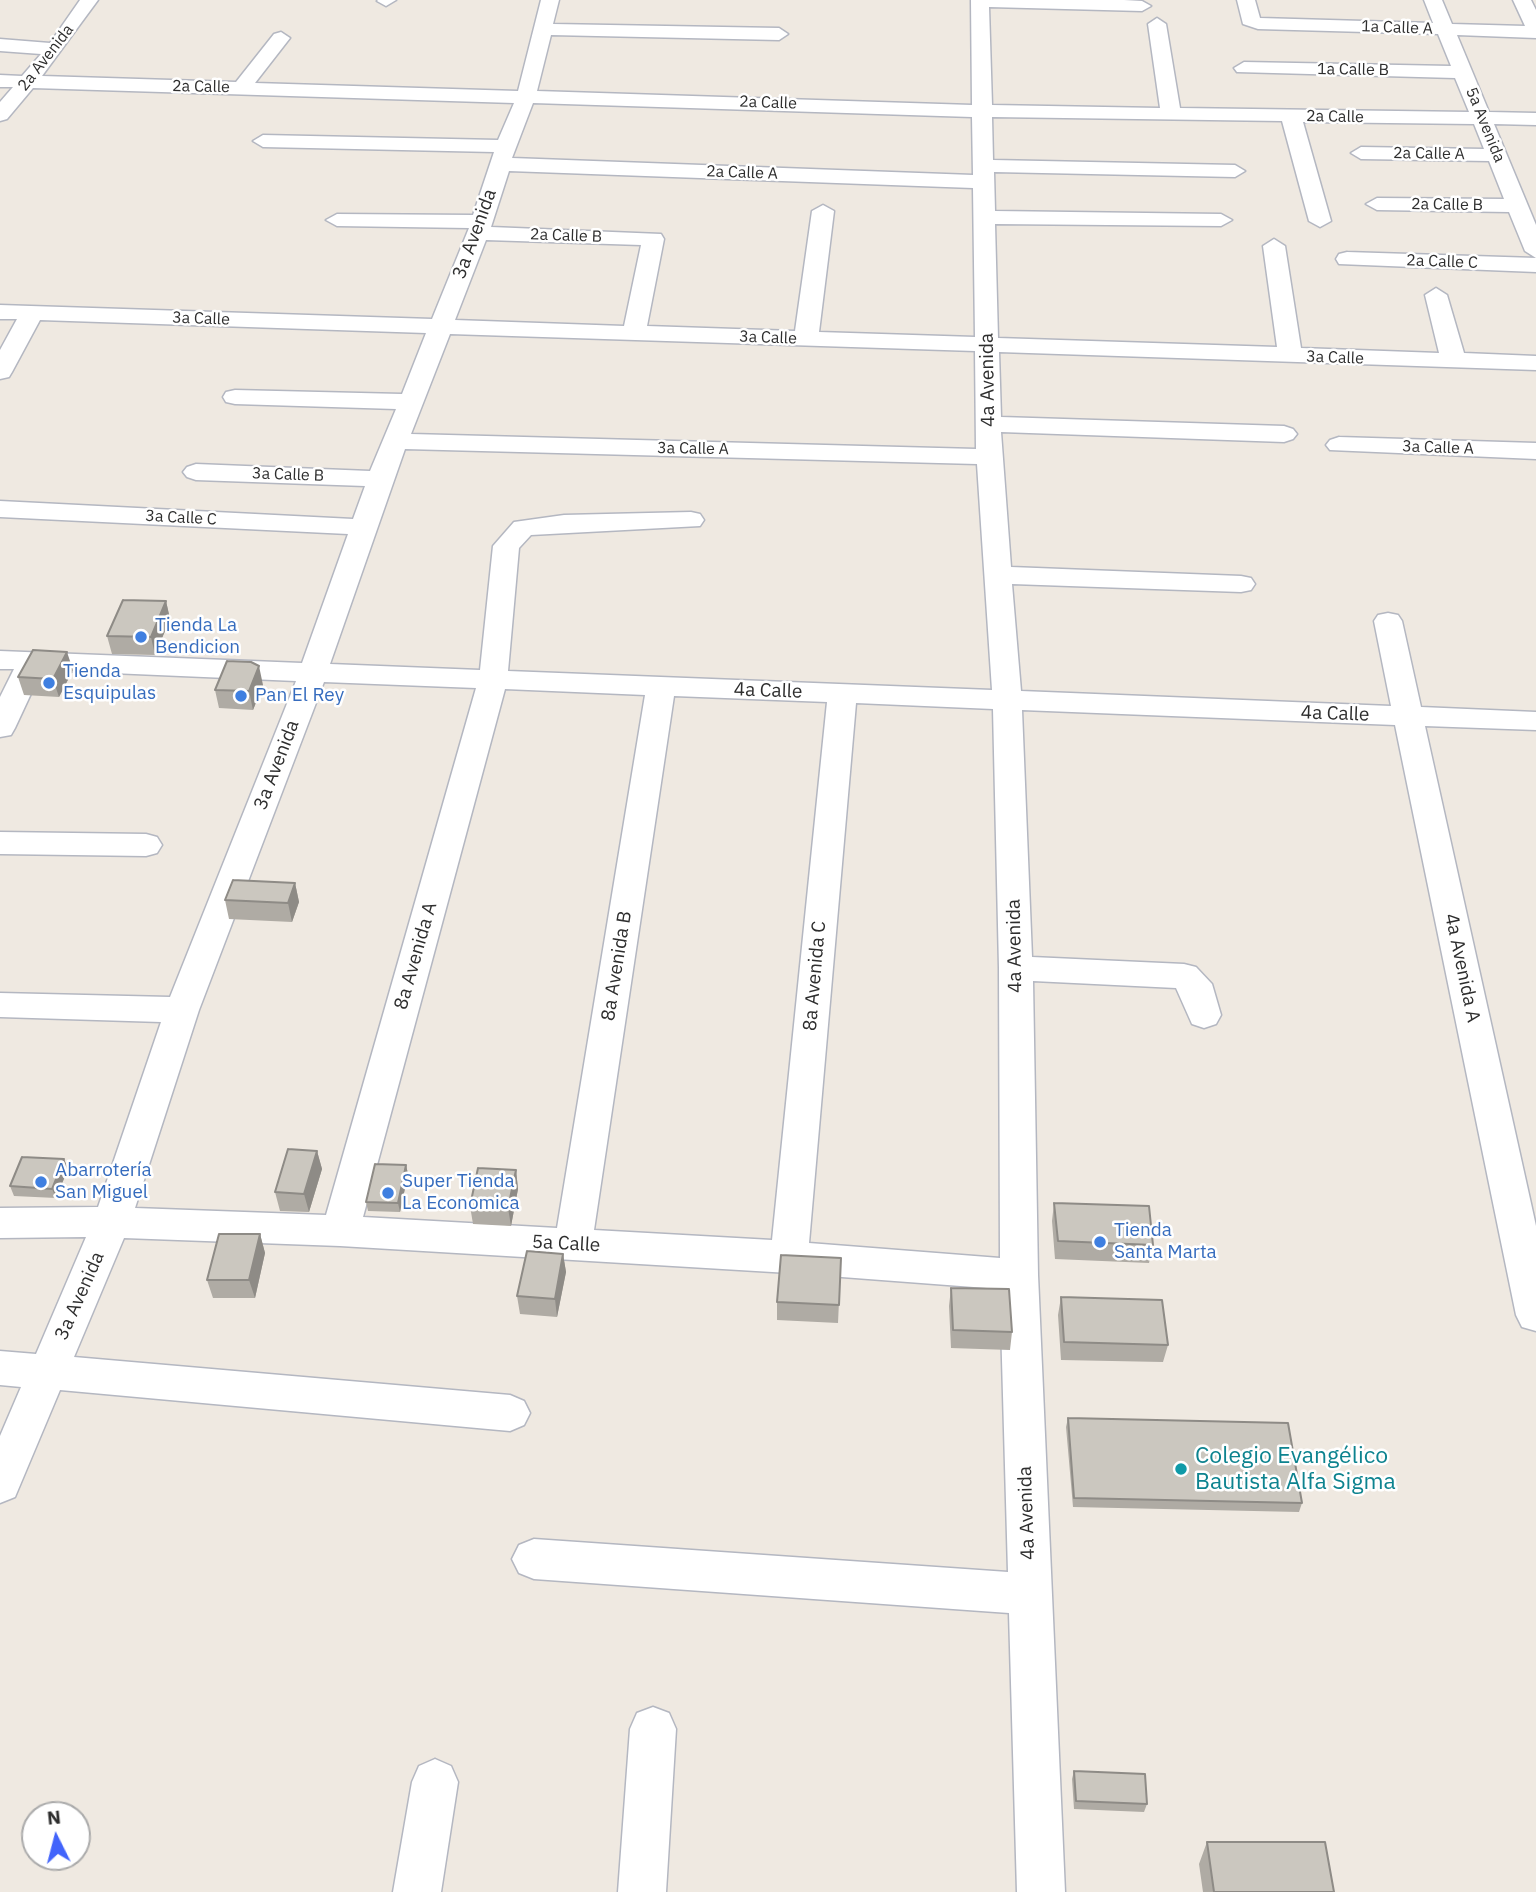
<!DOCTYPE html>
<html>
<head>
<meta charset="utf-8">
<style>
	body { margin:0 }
	#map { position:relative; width:1536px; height:1892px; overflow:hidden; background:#efe9e1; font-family:"IBM Plex Sans",sans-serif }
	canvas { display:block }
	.north { position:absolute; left:21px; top:1801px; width:70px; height:70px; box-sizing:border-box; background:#fff; border:2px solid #ababab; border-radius:50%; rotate:354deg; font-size:19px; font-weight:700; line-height:28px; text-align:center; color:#2e2e2e }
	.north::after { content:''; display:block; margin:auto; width:24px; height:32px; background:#4264fb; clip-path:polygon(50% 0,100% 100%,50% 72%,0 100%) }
</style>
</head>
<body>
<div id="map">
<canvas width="1536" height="1892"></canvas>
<div class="north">N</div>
</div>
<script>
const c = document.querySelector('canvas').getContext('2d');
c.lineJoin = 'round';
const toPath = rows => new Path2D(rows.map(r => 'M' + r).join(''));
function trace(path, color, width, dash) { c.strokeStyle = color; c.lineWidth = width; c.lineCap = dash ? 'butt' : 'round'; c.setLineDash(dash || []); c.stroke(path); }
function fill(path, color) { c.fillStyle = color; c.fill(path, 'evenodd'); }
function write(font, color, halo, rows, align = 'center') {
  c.font = font + ' "IBM Plex Sans",sans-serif'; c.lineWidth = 5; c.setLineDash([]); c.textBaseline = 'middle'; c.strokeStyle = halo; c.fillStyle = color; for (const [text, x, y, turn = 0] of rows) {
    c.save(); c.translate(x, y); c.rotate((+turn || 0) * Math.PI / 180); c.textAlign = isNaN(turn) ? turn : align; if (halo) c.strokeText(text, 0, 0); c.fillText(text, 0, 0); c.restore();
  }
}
const minor = toPath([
	[80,0,98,0,42,76,236,82,274,34,281,32,290,38,255,83,518,91,541,0,559,0,553,24,779,28,788,34,779,40,551,35,537,91,972,105,971,0,1124,0,1142,1,1151,6,1142,11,989,7,992,105,1160,108,1148,24,1157,18,1166,24,1180,108,1469,112,1455,78,1237,72,1234,68,1244,62,1451,66,1438,34,1258,29,1243,24,1237,0,1255,0,1260,18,1433,23,1424,0,1442,0,1452,24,1525,26,1513,0,1531,0,1536,10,1536,38,1457,35,1489,112,1536,113,1536,125,1494,124,1536,225,1536,258,1525,251,1509,212,1377,210,1366,204,1377,198,1504,199,1489,161,1361,159,1351,153,1361,147,1484,149,1474,124,1303,122,1331,221,1320,227,1309,221,1282,121,992,117,993,160,1235,165,1245,171,1235,177,994,172,995,211,1221,214,1232,220,1221,226,995,224,998,338,1277,347,1263,246,1274,239,1285,246,1301,348,1439,353,1425,295,1436,288,1447,295,1464,353,1536,356,1536,370,999,352,1001,417,1284,426,1293,429,1297,434,1293,439,1284,442,1001,432,1011,567,1241,576,1251,578,1255,584,1251,590,1241,592,1012,584,1021,691,1391,706,1374,621,1378,615,1388,613,1398,615,1402,621,1421,707,1536,712,1536,730,1425,726,1536,1226,1536,1331,1522,1327,1516,1315,1395,725,1022,710,1032,957,1184,964,1196,967,1212,984,1221,1015,1216,1024,1204,1028,1192,1024,1176,988,1033,981,1038,1275,1065,1892,1017,1892,1009,1613,534,1579,519,1573,512,1559,519,1545,534,1539,1008,1572,1000,1289,789,1273,340,1246,124,1238,74,1357,510,1395,524,1401,530,1413,524,1425,510,1431,60,1390,15,1497,0,1503,0,1436,21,1387,0,1385,0,1351,36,1354,86,1237,0,1238,0,1208,98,1207,161,1022,0,1017,0,993,170,997,296,681,42,670,15,728,11,735,0,737,0,697,14,669,0,669,0,651,302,663,348,534,0,517,0,501,353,519,365,486,196,480,187,477,183,472,187,467,196,464,370,471,396,409,235,404,226,402,223,397,226,392,235,390,402,394,426,333,40,320,12,372,9,377,0,379,0,350,17,319,0,319,0,305,432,319,469,228,337,226,326,220,337,214,473,215,494,152,263,147,253,141,263,135,498,140,514,103,33,88,7,119,0,121,0,102,13,87,0,87,0,75,22,76,41,54,0,51,0,39,50,43,80,0],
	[533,103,972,117,973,175,512,158,533,103],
	[509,171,973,188,975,337,819,332,834,211,823,205,812,211,795,331,647,326,664,239,661,234,491,227,509,171],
	[486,240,641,245,624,326,455,320,486,240],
	[450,334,975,351,976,449,411,434,450,334],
	[405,449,977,464,992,690,508,671,519,548,531,535,700,526,704,520,700,514,691,512,564,515,514,522,493,546,480,670,330,664,405,449],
	[324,682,476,688,326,1215,135,1208,199,1010,324,682],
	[505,689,645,695,557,1228,363,1217,505,689],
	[674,696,827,702,772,1240,594,1230,674,696],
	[856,703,993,709,999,968,1000,1258,809,1243,856,703],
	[396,0,386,6,377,1,378,0,396,0],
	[1347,252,1536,258,1536,272,1339,264,1336,259,1339,254,1347,252],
	[1339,437,1536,443,1536,459,1330,450,1326,445,1330,440,1339,437],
	[0,832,146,834,157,837,162,845,157,853,146,856,0,854,0,832],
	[653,1707,669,1713,676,1729,666,1892,618,1892,630,1729,637,1713,653,1707],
	[435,1759,451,1766,458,1782,441,1892,393,1892,412,1782,419,1766,435,1759]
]);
trace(minor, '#b4b7c1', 3);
fill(minor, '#fff');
fill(toPath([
	[166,601,170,619,155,655,112,654,107,636],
	[73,670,59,697,24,695,18,677],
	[263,685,253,710,219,708,215,690],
	[295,883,299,902,292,922,229,919,225,900],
	[317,1151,322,1169,309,1212,280,1211,275,1192],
	[64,1159,68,1169,56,1198,14,1196,10,1186],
	[406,1165,408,1174,400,1212,368,1211,366,1202],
	[516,1170,518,1189,511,1226,473,1224,470,1206],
	[1054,1203,1153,1245,1149,1263,1055,1259,1052,1221],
	[260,1234,265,1253,255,1298,213,1298,207,1280],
	[563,1254,566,1272,557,1317,520,1314,517,1296],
	[841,1258,838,1323,777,1320,777,1302],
	[951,1288,1012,1332,1010,1350,951,1348,949,1306],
	[1061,1297,1168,1345,1163,1362,1061,1360,1058,1315],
	[1068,1418,1302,1503,1299,1512,1073,1507,1066,1427],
	[1074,1771,1147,1804,1144,1812,1074,1809,1072,1779],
	[1207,1842,1334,1892,1203,1892,1199,1864]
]), '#afaba4');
fill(toPath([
	[166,601,170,619,155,655,151,637],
	[67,652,73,670,59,697,53,679],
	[259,666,263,685,253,710,249,691],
	[295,883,299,902,292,922,288,903],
	[317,1151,322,1169,309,1212,304,1194],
	[64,1159,68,1169,56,1198,52,1189],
	[406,1165,408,1174,400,1212,398,1203],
	[516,1170,518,1189,511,1226,508,1208],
	[260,1234,265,1253,255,1298,249,1280],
	[563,1254,566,1272,557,1317,555,1299]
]), '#8e8b86');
const building = toPath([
	[123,600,166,601,151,637,107,636,123,600],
	[33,650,67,652,53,679,18,677,33,650],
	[227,661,251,662,259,666,249,691,215,690,227,661],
	[233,880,295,883,288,903,225,900,233,880],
	[288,1149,317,1151,304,1194,275,1192,288,1149],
	[22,1157,64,1159,52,1189,10,1186,22,1157],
	[375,1164,406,1165,398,1203,366,1202,375,1164],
	[478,1168,516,1170,508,1208,470,1206,478,1168],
	[1054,1203,1149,1206,1153,1245,1058,1241,1054,1203],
	[219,1234,260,1234,249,1280,207,1280,219,1234],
	[527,1251,563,1254,555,1299,517,1296,527,1251],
	[781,1255,841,1258,839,1305,777,1302,781,1255],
	[951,1288,1009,1289,1012,1332,953,1330,951,1288],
	[1061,1297,1162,1300,1168,1345,1064,1342,1061,1297],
	[1068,1418,1288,1423,1302,1503,1074,1498,1068,1418],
	[1074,1771,1145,1774,1147,1804,1076,1801,1074,1771],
	[1207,1842,1325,1842,1334,1892,1214,1892,1207,1842]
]);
fill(building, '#cbc7bf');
trace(building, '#8e8b86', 2);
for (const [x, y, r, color] of [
	[141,637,7,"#3f7fe0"],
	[49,683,7,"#3f7fe0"],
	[241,696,7,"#3f7fe0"],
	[41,1182,7,"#3f7fe0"],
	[388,1193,7,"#3f7fe0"],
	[1100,1242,7,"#3f7fe0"],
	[1181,1469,7,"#0f9aa8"]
]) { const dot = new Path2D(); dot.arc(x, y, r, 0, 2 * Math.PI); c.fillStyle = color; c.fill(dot); trace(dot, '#fff', 2.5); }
write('16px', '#2e2e2e', '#fff', [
	["1a Calle A",1397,28,2],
	["2a Avenida",46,58,-52],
	["1a Calle B",1353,70,1],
	["2a Calle",201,87,1],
	["2a Calle",768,103,2],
	["2a Calle",1335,117,1],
	["5a Avenida",1485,125,68],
	["2a Calle A",1429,154,1],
	["2a Calle A",742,173,2],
	["2a Calle B",1447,205,1],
	["2a Calle B",566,236,2],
	["2a Calle C",1442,262,2],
	["3a Calle",201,319,2],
	["3a Calle",768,338,2],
	["3a Calle",1335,358,2],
	["3a Calle A",1438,448,2],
	["3a Calle A",693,449,1],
	["3a Calle B",288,475,2],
	["3a Calle C",181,518,3]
]);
write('19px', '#2e2e2e', '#fff', [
	["3a Avenida",475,234,-70],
	["4a Avenida",988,380,-91],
	["4a Calle",768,691,2],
	["4a Calle",1335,714,2],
	["3a Avenida",277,765,-69],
	["4a Avenida",1015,946,-91],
	["8a Avenida A",416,956,-74],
	["8a Avenida B",617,966,-81],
	["4a Avenida A",1462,968,78],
	["8a Avenida C",815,976,-85],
	["5a Calle",566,1244,3],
	["3a Avenida",80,1296,-66],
	["4a Avenida",1027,1513,-92]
]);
write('19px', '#366cbe', '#fff', [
	["Tienda La",155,626],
	["Bendicion",155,648],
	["Tienda",63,672],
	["Esquipulas",63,694],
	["Pan El Rey",255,696],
	["Abarrotería",55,1171],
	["San Miguel",55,1193],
	["Super Tienda",402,1182],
	["La Economica",402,1204],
	["Tienda",1114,1231],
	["Santa Marta",1114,1253]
], 'left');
write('23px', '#0d838f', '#fff', [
	["Colegio Evangélico",1195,1456],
	["Bautista Alfa Sigma",1195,1482]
], 'left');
</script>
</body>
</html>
